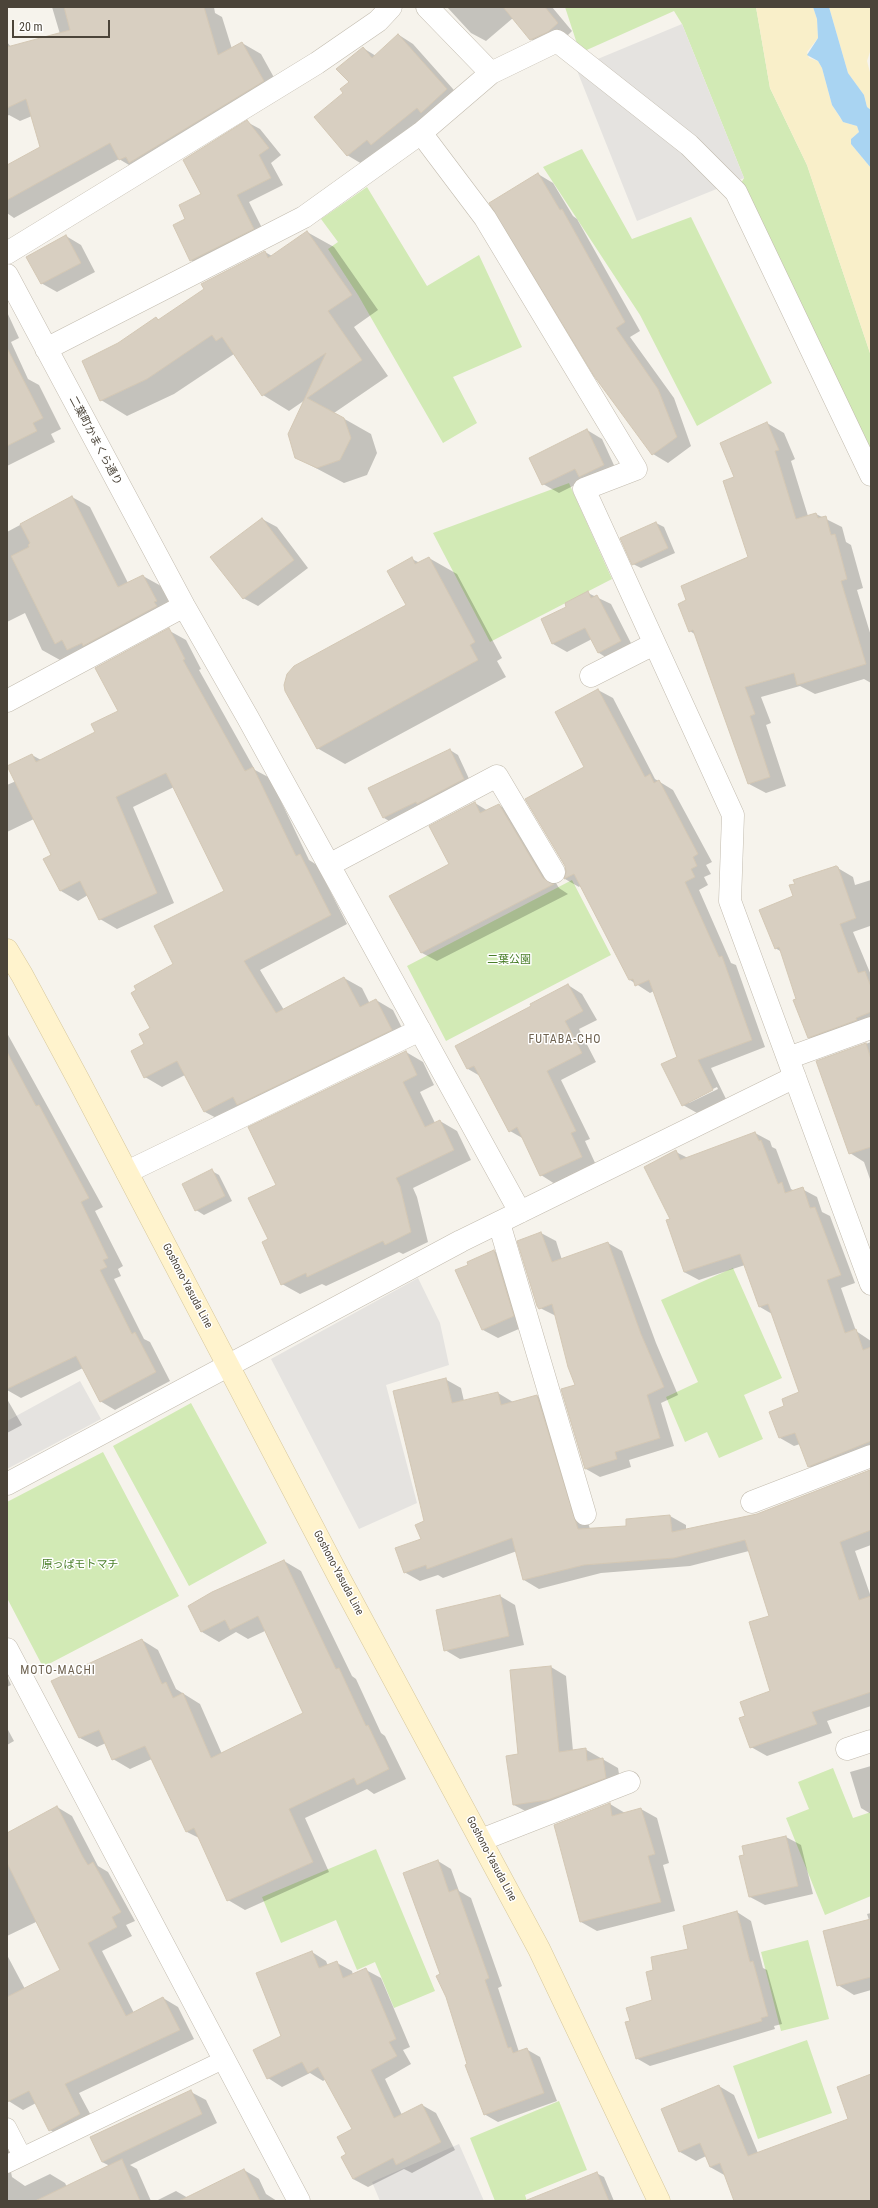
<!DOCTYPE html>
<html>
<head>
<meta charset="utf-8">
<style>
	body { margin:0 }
	#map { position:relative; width:878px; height:2208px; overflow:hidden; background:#f6f3ec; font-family:"Roboto Condensed",sans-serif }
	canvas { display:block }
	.frame { position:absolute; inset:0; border:8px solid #4b4439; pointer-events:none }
	.scale { position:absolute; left:12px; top:20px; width:98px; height:18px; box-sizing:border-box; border:2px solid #4b4439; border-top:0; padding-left:5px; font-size:12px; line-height:14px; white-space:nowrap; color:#4b4439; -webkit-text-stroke:3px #fff; paint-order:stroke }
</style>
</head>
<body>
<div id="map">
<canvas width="878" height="2208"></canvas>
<div class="frame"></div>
<div class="scale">20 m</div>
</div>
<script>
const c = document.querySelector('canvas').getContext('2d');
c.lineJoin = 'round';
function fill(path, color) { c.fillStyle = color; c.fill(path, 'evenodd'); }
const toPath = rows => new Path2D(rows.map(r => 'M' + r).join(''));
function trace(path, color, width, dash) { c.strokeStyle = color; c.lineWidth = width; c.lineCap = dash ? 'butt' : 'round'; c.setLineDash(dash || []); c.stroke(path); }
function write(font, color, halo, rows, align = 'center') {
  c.font = font + ' "Roboto Condensed","Noto Sans JP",sans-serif'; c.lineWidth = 3; c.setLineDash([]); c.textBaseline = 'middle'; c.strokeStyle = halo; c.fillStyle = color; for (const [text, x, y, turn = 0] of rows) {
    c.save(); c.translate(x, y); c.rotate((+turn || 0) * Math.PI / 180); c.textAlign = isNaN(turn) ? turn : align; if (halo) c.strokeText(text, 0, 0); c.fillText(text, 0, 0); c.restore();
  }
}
fill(toPath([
	[565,7,756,7,770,88,807,165,871,356,871,476,736,192,744,178,682,24,674,11,580,53],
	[582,149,632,239,691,217,772,383,697,426,640,315,543,167],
	[367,187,427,286,479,255,522,347,453,377,477,423,443,443,358,295,328,249,338,242,321,219],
	[569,483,612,579,490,642,433,533],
	[572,880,611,955,446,1041,407,966],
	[733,1268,782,1378,744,1395,763,1439,719,1458,707,1432,685,1442,666,1397,698,1382,661,1300],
	[191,1403,267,1543,189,1586,113,1446],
	[103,1452,179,1596,43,1667,7,1598,7,1502],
	[833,1768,853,1818,871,1812,871,1896,825,1915,786,1818,809,1809,798,1782],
	[376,1849,435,1991,394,2008,375,1962,357,1970,336,1920,281,1943,262,1897],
	[808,1940,829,2019,781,2031,761,1952],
	[807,2040,832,2113,758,2139,733,2066],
	[559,2101,587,2170,525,2195,527,2201,495,2201,470,2138]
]), '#d2eab5');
fill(toPath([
	[756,7,813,7,817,19,818,38,807,52,809,58,818,61,822,68,832,105,843,122,857,126,859,132,851,139,851,144,871,168,871,356,807,165,770,88],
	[829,7,871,7,871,49,867,61,871,76,871,110,867,107,864,95,848,73]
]), '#f9efc9');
fill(toPath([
	[682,24,744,178,637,221,576,68],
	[418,1278,440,1323,449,1365,386,1385,417,1503,359,1529,271,1359],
	[80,1381,101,1419,7,1469,7,1421],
	[459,2144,484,2201,380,2201,372,2182]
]), '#e5e3e0');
fill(toPath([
	[813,7,829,7,848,73,864,95,867,107,871,110,871,168,851,144,851,139,859,132,857,126,843,122,840,117,832,105,822,68,818,61,807,55,818,38,817,19]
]), '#a9d4f2');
fill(toPath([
	[52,7,214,7,215,13,222,17,232,49,242,43,261,54,282,92,139,171,119,159,14,218,7,213,7,168,41,147,32,116,20,121,9,115,7,116,7,42,11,47,60,34],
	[447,7,552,7,572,31,563,40,546,48,531,39,513,18,486,41,471,33],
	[399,35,413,44,461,98,362,164,347,155,344,93,363,48,376,56],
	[247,122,260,129,281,155,271,163,283,185,249,202,266,236,203,268,191,260,187,219],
	[538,174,553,183,573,216,577,219,640,331,630,337,674,398,691,446,668,463,653,454],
	[307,232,334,247,378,310,354,327,388,376,334,413,371,434,377,453,367,475,344,483,295,457,305,400,289,411,263,395,234,354,174,394,127,416,101,400,118,344,156,318,160,320,265,252,272,256],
	[66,236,81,245,95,272,57,292,41,283],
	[7,312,19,338,11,342,28,379,39,385,61,429,51,434,55,442,7,466],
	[767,423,784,433,795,459,791,461,808,516,816,514,842,527,846,542,851,545,863,588,857,590,871,636,871,683,864,679,815,694,800,686,761,697,771,723,766,725,786,786,766,793,749,784,696,635,690,631,688,601,749,558,736,478],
	[587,430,602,439,618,474,585,480,559,493,543,484],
	[72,497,90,507,128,583,143,576,161,586,174,611,60,660,42,650,25,613,7,622,7,532],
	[262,519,277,527,308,568,258,606,243,598],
	[656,523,664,527,675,553,641,568,633,564],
	[429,558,457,574,502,658,497,661,506,677,345,764,317,748,407,606,412,559,420,563],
	[588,593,611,604,634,649,612,661,599,653,592,639,567,652,553,644,542,620,568,607],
	[168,630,186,640,201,669,199,670,255,770,270,778,309,860,317,865,347,924,260,970,284,1010,344,978,362,988,370,1004,376,1000,393,1010,408,1040,222,1121,205,1112,185,1075,162,1087,145,1077,145,1045,174,965,225,891,174,787,133,807,174,903,117,929,100,919,88,895,78,901,61,891,45,859,53,855,34,819,7,832,7,785,16,781,32,755,41,760,97,733,119,711],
	[598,690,613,698,655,779,673,790,712,862,706,865,711,874,704,877,708,885,699,890,731,963,736,965,765,1047,711,1068,726,1099,697,1113,683,1105,678,1057,654,991,650,993,630,980,581,885,579,887,565,879],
	[717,1087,718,1089,689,1103,689,1101],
	[450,750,458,755,471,783,391,822,384,818],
	[475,803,488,811,499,805,514,814,559,888,568,894,437,961,422,953,391,897,451,864],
	[836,867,853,877,855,885,871,880,870,926,853,932,871,975,871,1028,823,1045,809,1037,782,952,775,948,794,897],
	[568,985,582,994,597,1020,579,1029,596,1062,561,1080,590,1139,585,1141,596,1165,555,1184,541,1175,524,1139,510,1131,480,1076,468,1069,457,1047,533,1007],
	[7,1033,103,1207,95,1211,123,1266,118,1269,121,1276,114,1279,144,1339,150,1342,170,1381,115,1410,100,1401,83,1368,21,1398,7,1390],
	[871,1042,871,1182,864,1162,850,1153,818,1062],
	[406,1052,423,1062,434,1085,420,1092,435,1123,440,1121,457,1131,471,1160,413,1188,417,1197,428,1242,403,1254,399,1252,326,1286,322,1284,300,1294,282,1284,270,1240,277,1185],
	[755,1133,770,1141,772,1147,776,1149,791,1189,795,1191,802,1189,817,1197,822,1212,830,1216,855,1283,841,1288,856,1331,871,1341,871,1456,823,1475,809,1466,800,1444,794,1446,780,1438,785,1407,800,1393,772,1314,760,1307,745,1265,699,1280,684,1272,672,1219,676,1152,688,1158],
	[212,1171,219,1175,232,1201,204,1215,196,1210],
	[541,1233,556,1241,562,1260,608,1243,622,1251,656,1343,678,1395,661,1403,674,1446,629,1460,631,1467,600,1477,586,1469,577,1386,556,1316,540,1308],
	[494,1251,509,1260,528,1325,498,1338,483,1330,469,1266],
	[445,1379,461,1388,464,1401,498,1393,513,1402,537,1396,552,1405,590,1529,628,1527,670,1516,686,1525,686,1530,757,1515,871,1472,871,1545,855,1551,871,1597,871,1706,827,1721,832,1733,767,1756,751,1747,746,1716,771,1692,770,1617,749,1551,690,1566,601,1573,539,1589,524,1580,517,1551,443,1578,438,1575,420,1581,404,1572,422,1540],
	[7,1399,22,1425,7,1433],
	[284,1561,301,1571,352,1676,356,1679,381,1733,385,1736,406,1779,374,1794,367,1789,305,1818,329,1872,245,1910,228,1900,201,1839,187,1832,152,1759,130,1769,113,1759,106,1743,97,1747,80,1738,53,1682,142,1640,158,1650,176,1689,200,1704,222,1754,304,1713,265,1631,248,1639,236,1632,219,1642,202,1632,190,1606],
	[500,1596,515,1605,524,1645,460,1659,445,1650],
	[551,1667,566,1676,573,1751,585,1749,618,1768,621,1786,529,1813,514,1805,519,1755],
	[7,1676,11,1685,7,1687],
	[7,1728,14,1741,7,1745],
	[871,1766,871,1814,861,1808,850,1772],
	[610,1804,625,1813,641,1809,657,1818,669,1863,663,1865,675,1911,597,1931,581,1922],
	[57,1807,72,1816,98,1866,108,1872,135,1921,126,1925,132,1936,102,1951,134,2013,163,1998,178,2007,194,2039,79,2093,95,2123,65,2139,50,2130,36,2103,23,2110,7,2100,7,1955,25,1989,61,1971,36,1922,7,1936,7,1834],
	[786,1837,801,1845,813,1894,765,1905,750,1897,745,1855],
	[438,1861,451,1869,459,1891,471,1898,502,1986,498,1988,519,2052,526,2049,540,2057,557,2101,498,2122,484,2114,441,1975],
	[737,1912,751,1921,763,1968,767,1970,782,2024,774,2026,775,2029,650,2066,636,2058,631,2022,653,2001,690,1949],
	[871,1913,871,1990,854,1995,838,1985,869,1920,867,1914],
	[312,1952,326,1961,328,1966,337,1963,352,1971,353,1975,366,1970,381,1978,410,2047,403,2050,411,2064,385,2079,402,2115,422,2105,436,2113,455,2150,412,2173,404,2169,368,2187,353,2179,347,2155,353,2129,326,2079,323,2081,310,2073,282,2087,268,2078],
	[871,2075,871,2201,737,2201,726,2176,710,2167,706,2156,696,2161,680,2152,662,2110,719,2086,734,2095,758,2153,850,2120],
	[191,2092,206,2100,217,2123,130,2165,137,2169,151,2201,7,2201,7,2147,15,2165,11,2172,12,2177,25,2186,50,2174,65,2183,67,2187,110,2166,102,2162],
	[244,2170,259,2179,266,2194,277,2201,156,2201,176,2191,188,2198],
	[596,2173,604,2177,614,2201,577,2201]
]), '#0003');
const building = toPath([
	[64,7,204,7,218,55,242,42,264,81,129,163,126,157,119,160,110,143,7,200,7,165,40,147,26,99,7,108,7,47,70,30,64,7],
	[503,7,545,7,558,23,548,32,530,40,503,7],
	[398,34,447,89,421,113,417,108,371,145,367,140,347,156,314,117,343,93,340,89,349,82,336,69,363,47,372,58,398,34],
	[247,120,269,148,259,155,271,178,237,195,254,229,190,261,173,225,185,219,179,205,201,194,183,160,247,120],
	[538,173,560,210,562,209,625,322,616,328,658,389,677,437,652,455,594,376,489,203,538,173],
	[307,231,352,295,328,311,362,360,307,398,344,418,351,438,340,460,317,468,295,458,288,434,326,353,262,396,222,337,216,341,212,335,147,379,100,401,82,361,118,343,156,317,158,320,204,289,201,284,265,251,268,258,307,231],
	[66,235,81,263,41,284,26,257,66,235],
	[7,348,43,418,33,423,37,431,7,446,7,348],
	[767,422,779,450,775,451,796,519,816,513,818,518,826,516,831,535,835,534,847,579,841,581,866,664,797,685,794,673,745,687,755,714,750,716,770,777,748,784,693,630,689,632,678,604,686,600,681,586,748,557,723,481,734,477,720,443,767,422],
	[587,429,604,465,579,477,575,469,542,485,529,458,587,429],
	[72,496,118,587,143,575,157,601,154,602,157,606,83,646,82,643,67,650,62,640,55,644,11,556,29,547,28,545,30,543,20,524,72,496],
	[262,518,294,560,243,599,210,557,262,518],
	[656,522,668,548,632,565,620,538,656,522],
	[412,557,415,564,429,557,475,642,470,645,478,660,317,749,285,691,284,685,287,674,294,666,406,605,387,571,412,557],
	[588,591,591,598,597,595,621,641,598,653,585,628,552,644,541,619,566,607,565,603,588,591],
	[169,628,185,659,183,660,245,771,253,767,296,856,300,854,331,915,244,961,276,1013,344,977,360,1007,376,999,392,1030,237,1105,233,1097,204,1112,177,1061,144,1078,131,1051,144,1044,139,1034,150,1028,131,993,136,990,134,986,173,964,154,926,224,891,166,773,116,797,157,893,99,920,80,881,60,891,43,859,51,855,7,766,32,754,36,762,95,732,91,724,118,711,95,668,169,628],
	[598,689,645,777,650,774,654,783,659,780,698,854,693,857,697,866,691,869,695,877,685,882,719,957,722,956,752,1040,698,1060,713,1090,682,1106,661,1064,677,1057,649,980,635,986,633,979,629,980,574,874,564,879,566,872,565,866,525,799,584,767,555,712,598,689],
	[450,749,464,779,417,804,416,802,383,818,368,788,450,749],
	[475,802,480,813,499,804,543,878,554,884,421,953,389,896,449,864,429,826,475,802],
	[836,866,838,867,856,918,840,924,858,973,865,971,871,987,871,1012,856,1018,857,1020,808,1038,793,1000,796,999,779,947,775,949,759,910,793,896,789,885,795,884,793,880,836,866],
	[568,984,583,1011,565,1021,582,1053,547,1071,576,1131,571,1133,582,1157,540,1176,517,1127,509,1132,474,1066,467,1069,455,1046,531,1006,530,1004,568,984],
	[866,1043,871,1059,871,1147,849,1154,816,1061,866,1043],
	[406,1051,417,1075,403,1082,425,1127,440,1120,454,1150,396,1178,400,1186,411,1232,385,1245,383,1241,307,1277,306,1273,281,1285,262,1242,268,1239,248,1198,276,1185,248,1127,406,1051],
	[7,1052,36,1106,39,1105,89,1198,81,1202,108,1258,103,1260,107,1267,100,1270,132,1334,135,1332,156,1372,100,1402,76,1356,7,1389,7,1052],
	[755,1132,759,1141,761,1140,778,1184,782,1182,785,1193,803,1187,810,1208,815,1207,841,1275,827,1280,845,1333,856,1329,863,1350,871,1347,871,1441,808,1467,795,1433,779,1438,769,1412,784,1406,782,1399,799,1392,768,1304,759,1307,740,1254,684,1272,666,1220,670,1219,644,1167,676,1150,680,1160,755,1132],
	[212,1169,225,1196,195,1211,182,1184,212,1169],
	[541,1232,552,1262,608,1242,641,1334,664,1387,647,1395,660,1438,615,1452,617,1459,585,1469,561,1389,575,1385,568,1367,552,1304,539,1309,537,1306,517,1241,541,1232],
	[494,1250,514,1316,482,1330,455,1270,468,1265,467,1262,494,1250],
	[446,1378,452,1403,498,1392,501,1405,537,1395,578,1529,626,1526,626,1519,670,1515,672,1532,757,1514,870,1470,871,1530,840,1542,859,1600,871,1596,871,1692,812,1712,817,1724,750,1748,739,1718,745,1716,740,1702,770,1691,749,1622,769,1616,745,1540,674,1558,584,1565,523,1580,512,1538,427,1569,426,1565,404,1573,395,1548,421,1539,415,1525,424,1521,393,1391,446,1378],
	[284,1560,336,1669,339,1668,366,1726,368,1725,389,1769,357,1785,354,1778,289,1809,313,1862,227,1901,194,1828,186,1832,145,1746,112,1760,99,1730,79,1738,51,1681,142,1639,162,1684,166,1682,173,1698,183,1693,211,1758,303,1713,258,1616,230,1630,225,1620,201,1632,188,1606,212,1592,284,1560],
	[500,1595,509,1636,444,1651,436,1610,500,1595],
	[551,1666,559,1752,586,1748,587,1761,603,1758,606,1778,548,1800,513,1805,506,1756,518,1754,510,1670,551,1666],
	[610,1803,612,1816,641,1808,655,1854,648,1856,661,1902,580,1922,554,1825,610,1803],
	[57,1806,83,1857,88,1865,93,1862,121,1912,112,1917,117,1927,88,1943,126,2016,163,1997,180,2030,65,2084,80,2114,49,2131,29,2091,7,2102,7,1997,60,1970,7,1863,7,1833,57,1806],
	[786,1836,798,1886,749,1897,739,1856,744,1855,742,1846,786,1836],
	[438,1860,449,1892,457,1889,489,1978,485,1980,508,2048,511,2047,513,2053,527,2048,544,2093,484,2115,465,2065,467,2064,446,1997,436,1976,440,1974,403,1873,438,1860],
	[737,1911,750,1962,753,1961,768,2016,761,2018,762,2021,636,2059,625,2022,630,2021,626,2008,652,2000,646,1972,653,1970,651,1957,688,1949,683,1926,737,1911],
	[871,1919,871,1977,837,1986,823,1931,871,1919],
	[312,1951,319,1968,337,1961,343,1978,366,1968,396,2039,389,2042,397,2056,371,2070,394,2118,422,2104,441,2142,396,2165,393,2158,353,2179,341,2157,346,2154,337,2137,352,2129,318,2067,308,2073,302,2062,267,2079,253,2050,281,2036,256,1973,312,1951],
	[871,2074,871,2201,734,2201,720,2163,710,2167,700,2143,679,2152,661,2109,719,2085,748,2156,848,2119,837,2087,871,2074],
	[191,2090,202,2114,102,2162,90,2137,191,2090],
	[122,2159,140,2201,35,2201,122,2159],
	[244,2169,260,2201,179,2201,244,2169],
	[597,2172,609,2201,527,2201,527,2200,597,2172]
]);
fill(building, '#d8cfc1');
trace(building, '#d3c7b4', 1);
const lane = toPath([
	[7,2127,22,2156],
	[7,2164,223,2060]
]);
const street = toPath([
	[427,7,491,73],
	[421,133,485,218,636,469,584,489,733,815,730,901,871,1284],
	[7,253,317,63,378,21,391,7],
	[7,275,184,606,248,718,520,1212],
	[46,349,304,217,421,133,491,73,557,41,689,145,736,192,871,475],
	[591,676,654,644],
	[7,701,184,606],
	[329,865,497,776,554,872],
	[788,1058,871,1028],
	[127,1172,420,1030],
	[499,1223,585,1514],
	[7,1484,461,1241,795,1077],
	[752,1502,871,1456],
	[7,1649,299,2201],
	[847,1749,871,1741],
	[481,1840,629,1782]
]);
const secondary = toPath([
	[7,950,22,975,79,1081,340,1579,539,1949,659,2201]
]);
trace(lane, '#c2bbae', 19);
trace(street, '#c2bbae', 23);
trace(secondary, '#d6c79b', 23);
trace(lane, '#fff', 18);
trace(street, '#fff', 22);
trace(secondary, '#fff3cd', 22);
write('11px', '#4b4439', '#fff', [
	["二葉町かまくら通り",95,441,62],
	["Goshono-Yasuda Line",187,1286,62],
	["Goshono-Yasuda Line",338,1573,62],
	["Goshono-Yasuda Line",491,1859,62]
]);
write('11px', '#4a7f2a', '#fff', [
	["二葉公園",509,960],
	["原っぱモトマチ",80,1565]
]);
c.letterSpacing = '1px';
write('12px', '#6e6250', '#fff', [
	["FUTABA-CHO",565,1040],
	["MOTO-MACHI",58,1671]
]);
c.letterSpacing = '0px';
</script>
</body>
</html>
